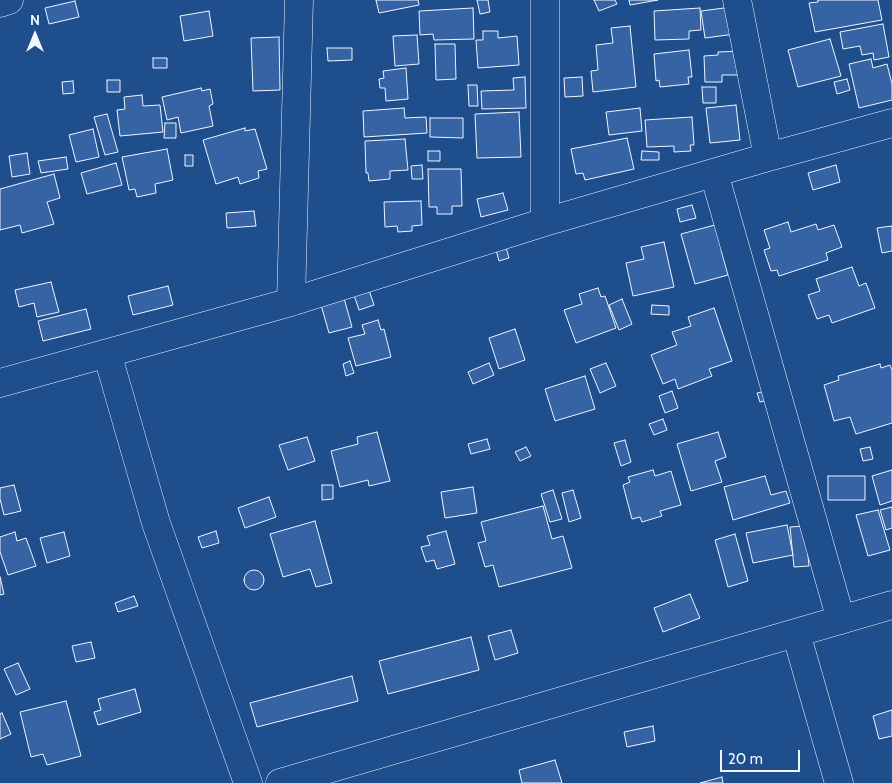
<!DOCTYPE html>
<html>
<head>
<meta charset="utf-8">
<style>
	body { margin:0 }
	#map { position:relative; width:892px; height:783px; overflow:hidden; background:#1f4e8c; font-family:Cabin,sans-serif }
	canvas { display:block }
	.north { position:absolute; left:10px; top:10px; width:50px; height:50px; -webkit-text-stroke:4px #1f4e8c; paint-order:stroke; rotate:0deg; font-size:14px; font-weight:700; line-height:20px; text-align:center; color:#f2f6ff }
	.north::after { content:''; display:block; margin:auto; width:18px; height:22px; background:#f2f6ff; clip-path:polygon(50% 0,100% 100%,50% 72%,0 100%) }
	.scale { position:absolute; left:720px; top:750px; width:80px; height:22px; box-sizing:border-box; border:2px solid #f2f6ff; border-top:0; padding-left:6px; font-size:15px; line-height:18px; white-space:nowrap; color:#f2f6ff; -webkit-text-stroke:4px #1f4e8c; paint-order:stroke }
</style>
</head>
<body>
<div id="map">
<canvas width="892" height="783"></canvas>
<div class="north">N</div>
<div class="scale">20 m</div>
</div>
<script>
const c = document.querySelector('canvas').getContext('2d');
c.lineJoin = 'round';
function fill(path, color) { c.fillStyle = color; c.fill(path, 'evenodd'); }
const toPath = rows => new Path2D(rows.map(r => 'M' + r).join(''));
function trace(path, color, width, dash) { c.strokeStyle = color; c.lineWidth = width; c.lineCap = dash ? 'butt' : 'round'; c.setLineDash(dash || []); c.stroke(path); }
const building = toPath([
	[376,0,418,0,419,5,379,13,376,0],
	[477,0,488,0,490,12,480,14,477,0],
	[594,0,615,0,617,4,599,11,594,0],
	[629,0,658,0,630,5,629,0],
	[818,0,878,0,882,20,815,32,809,3,818,2,818,0],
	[75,1,79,17,49,24,45,8,75,1],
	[732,7,735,34,705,38,701,11,732,7],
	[473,8,474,39,434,40,433,34,420,35,419,11,473,8],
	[700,8,701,30,689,31,689,39,655,40,654,11,700,8],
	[209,11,213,36,184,41,180,16,209,11],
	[883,24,889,57,874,60,873,53,862,55,860,46,843,49,840,32,883,24],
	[630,26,636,87,593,92,591,71,598,70,596,45,613,43,611,28,630,26],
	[483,31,498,31,498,38,517,36,519,65,478,68,476,40,483,40,483,31],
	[417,35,419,64,395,66,393,36,417,35],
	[279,37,280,90,253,91,251,38,279,37],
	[830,39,841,76,798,87,788,50,830,39],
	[435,44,455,44,456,79,436,80,435,44],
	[327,48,352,48,352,60,328,61,327,48],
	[689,50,692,77,688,77,689,84,660,87,659,80,656,81,654,54,689,50],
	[742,51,743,75,722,75,722,82,705,82,704,56,718,55,718,52,742,51],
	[153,58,167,58,167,68,153,68,153,58],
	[871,59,873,68,887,64,892,84,892,100,859,108,849,64,871,59],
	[406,68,408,99,386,101,385,88,380,88,379,79,384,78,383,71,406,68],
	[525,77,526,108,482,109,481,91,514,90,513,78,525,77],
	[582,77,583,96,565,97,564,78,582,77],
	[847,79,850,90,837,94,834,82,847,79],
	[107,80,120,80,120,92,107,92,107,80],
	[73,81,74,93,63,94,62,82,73,81],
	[468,85,477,85,478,106,469,106,468,85],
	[702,87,716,87,716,103,703,103,702,87],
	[201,88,202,91,210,89,213,104,209,106,213,126,181,133,178,117,167,120,162,97,201,88],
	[142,95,143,106,160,105,163,132,120,136,117,110,125,109,124,97,142,95],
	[736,105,740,140,710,143,706,108,736,105],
	[404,108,405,118,426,117,427,133,364,137,363,111,404,108],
	[640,108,642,131,609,135,606,112,640,108],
	[519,112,521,157,477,158,475,114,519,112],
	[107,114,118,152,105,155,94,117,107,114],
	[692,117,694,145,690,145,691,151,674,152,674,146,647,147,645,120,692,117],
	[430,118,463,118,463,138,430,137,430,118],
	[165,123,176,123,176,138,164,138,165,123],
	[245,128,245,131,255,129,267,169,258,171,259,178,240,184,238,177,216,184,203,140,245,128],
	[93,129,99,157,76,162,69,135,93,129],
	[627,138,634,169,585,180,583,173,576,174,571,149,627,138],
	[405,139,408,170,390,171,390,179,369,181,368,173,366,173,365,141,405,139],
	[167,149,173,180,155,184,156,193,137,197,135,189,129,190,122,157,167,149],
	[428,151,440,151,440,161,428,161,428,151],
	[642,151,659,152,659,160,641,160,642,151],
	[27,153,30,174,12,177,9,156,27,153],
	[185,155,193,155,193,166,185,166,185,155],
	[66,157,68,169,41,173,38,161,66,157],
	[116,163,122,185,87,194,81,173,116,163],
	[422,165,423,179,412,179,411,166,422,165],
	[836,165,840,182,813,190,808,173,836,165],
	[428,169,461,169,462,206,452,206,452,214,437,214,437,207,429,207,428,169],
	[54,174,60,198,47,202,54,224,22,233,20,225,0,230,0,189,54,174],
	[503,193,508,210,481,217,477,199,503,193],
	[421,201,422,225,412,226,412,231,398,232,397,226,385,227,384,202,421,201],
	[692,205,696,218,680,222,677,209,692,205],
	[254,211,256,226,227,228,226,213,254,211],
	[788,222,791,232,816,224,818,230,834,225,842,247,826,253,828,260,779,276,777,270,771,271,764,250,770,248,764,230,788,222],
	[715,225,716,230,722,228,727,249,721,250,728,275,695,284,681,234,715,225],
	[892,226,892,251,882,253,877,228,892,226],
	[664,242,674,287,633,296,626,263,644,259,641,247,664,242],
	[506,247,509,258,499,261,496,250,506,247],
	[852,267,859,286,866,283,875,308,832,323,829,315,817,319,808,295,820,291,816,279,852,267],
	[51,282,59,312,37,317,34,303,19,307,15,290,51,282],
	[168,286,173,305,133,315,128,296,168,286],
	[598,288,601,297,605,296,616,328,576,343,564,310,582,304,579,294,598,288],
	[369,290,374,305,359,310,354,295,369,290],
	[344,298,352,327,329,333,321,305,344,298],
	[622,299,632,324,619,330,609,305,622,299],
	[652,305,669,306,669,315,651,314,652,305],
	[714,308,732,361,709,369,712,376,678,389,675,379,663,384,651,355,677,345,672,332,691,326,688,317,714,308],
	[86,309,91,329,43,341,38,321,86,309],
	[378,320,381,330,384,329,391,357,356,366,348,338,365,334,362,325,378,320],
	[515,329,525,360,499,369,489,338,515,329],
	[350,361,354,373,346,376,343,364,350,361],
	[489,363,494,375,473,384,468,372,489,363],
	[606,363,616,386,600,393,590,369,606,363],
	[880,364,881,368,890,365,892,370,892,423,856,434,850,417,834,421,824,385,839,380,838,376,880,364],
	[585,376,595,409,555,421,545,389,585,376],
	[672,391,678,408,665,413,659,396,672,391],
	[766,391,769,400,760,402,757,393,766,391],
	[663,419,667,430,654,435,649,424,663,419],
	[377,432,390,481,369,486,368,480,340,487,331,451,358,444,357,437,377,432],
	[718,432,726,457,715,461,722,482,691,491,677,444,718,432],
	[307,437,315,461,288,470,279,445,307,437],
	[487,439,490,449,471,454,468,444,487,439],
	[625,440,631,462,621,466,614,443,625,440],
	[526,447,531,456,520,461,515,452,526,447],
	[870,447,873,459,863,461,860,449,870,447],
	[653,470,655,476,671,471,681,505,660,511,662,516,642,522,640,517,632,519,623,485,630,482,628,477,653,470],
	[892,470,892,501,880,505,872,476,892,470],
	[765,476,771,495,786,491,790,503,733,520,724,487,765,476],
	[828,476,865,476,865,500,828,500,828,476],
	[14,485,21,511,4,515,0,499,0,488,14,485],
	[322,485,333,485,333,499,322,500,322,485],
	[473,487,477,513,445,518,441,492,473,487],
	[553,490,562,519,550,522,541,494,553,490],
	[573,490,581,518,569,522,562,493,573,490],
	[269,497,276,517,245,528,238,508,269,497],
	[543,506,552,539,563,536,572,568,499,587,493,565,485,567,478,543,486,541,481,522,543,506],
	[892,507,892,528,886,530,880,510,892,507],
	[878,510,890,550,868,556,856,515,878,510],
	[315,521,332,583,316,587,310,569,283,577,270,534,315,521],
	[787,525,793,555,753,563,746,533,787,525],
	[805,526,809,566,794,567,790,527,805,526],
	[216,531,219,543,202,548,198,537,216,531],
	[446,531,455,564,437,569,434,560,426,562,421,547,430,545,427,536,446,531],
	[15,532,17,541,26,538,36,566,8,575,0,552,0,537,15,532],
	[64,532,70,556,47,563,40,538,64,532],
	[735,534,748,581,728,587,715,540,735,534],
	'244 580a10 10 0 1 1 20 0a10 10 0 1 1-20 0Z',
	[0,577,4,594,0,595,0,577],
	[690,594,700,618,663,632,654,608,690,594],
	[134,596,138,606,118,612,115,603,134,596],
	[511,630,518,653,495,660,488,636,511,630],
	[471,637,479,670,388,694,379,661,471,637],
	[91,642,95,658,76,662,72,646,91,642],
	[18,663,30,689,16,695,4,669,18,663],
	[352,676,358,701,257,727,250,703,352,676],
	[135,689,141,712,98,725,94,712,101,710,98,699,135,689],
	[66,701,81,756,47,765,43,754,31,757,20,712,66,701],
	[892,710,892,736,879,739,873,716,892,710],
	[2,713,11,734,0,739,0,714,2,713],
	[653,726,655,741,627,747,624,732,653,726],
	[555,760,562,783,522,783,519,770,555,760],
	[722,777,723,783,700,783,722,777]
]);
fill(building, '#3563a3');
trace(building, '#f2f6ff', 1);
const minor = toPath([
	[545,0,545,222],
	[737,0,768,157],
	[0,3,9,0],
	[714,173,841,620],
	[291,302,299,0],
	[107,353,156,523,248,783],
	[0,383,291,302,545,222,768,157,892,123],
	[796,633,839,783],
	[280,783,892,605]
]);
trace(minor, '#f2f6ff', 29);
trace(minor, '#1f4e8c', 28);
</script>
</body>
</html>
